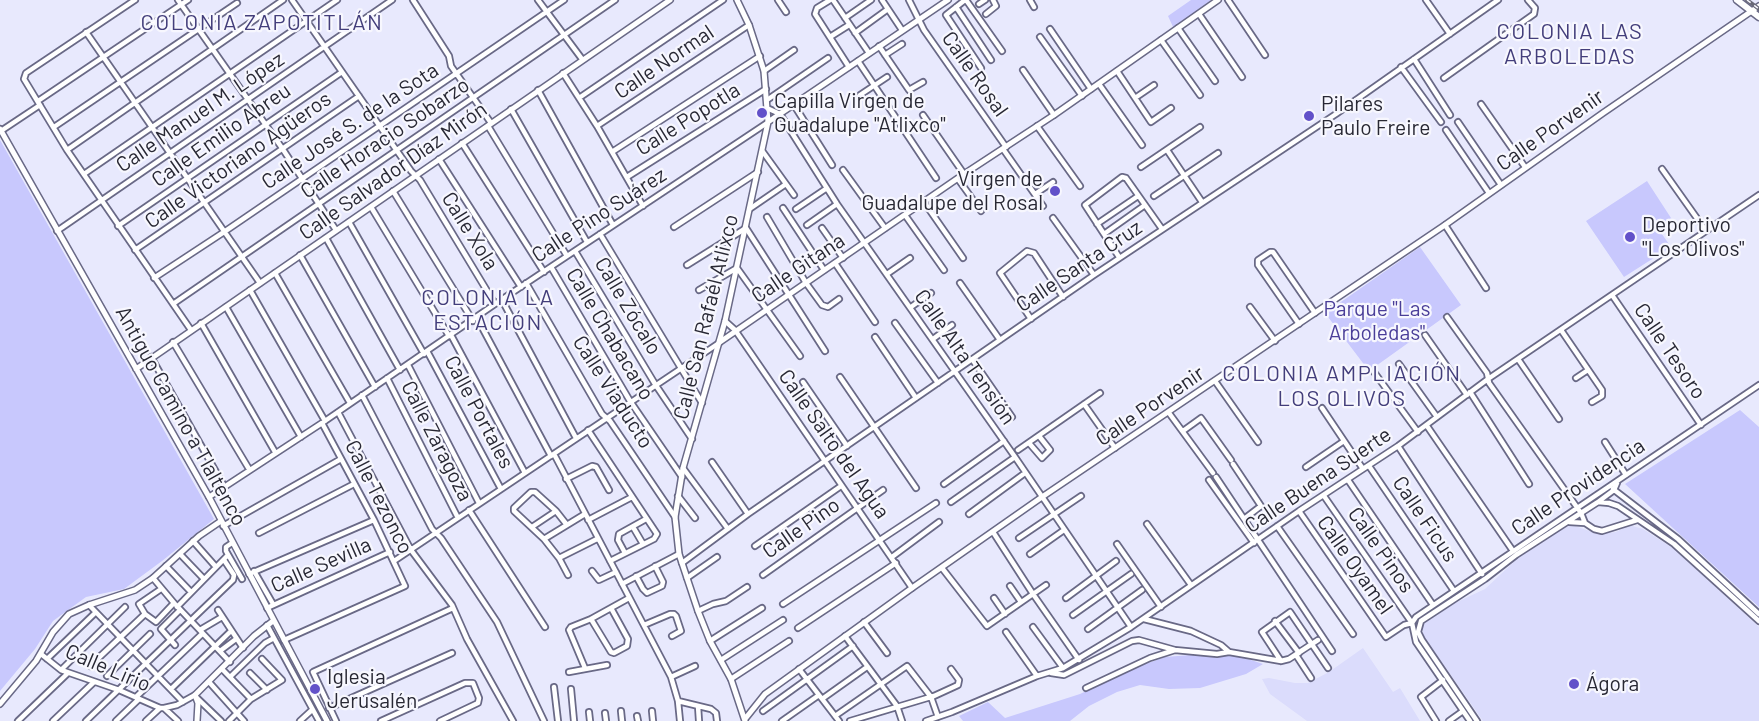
<!DOCTYPE html>
<html>
<head>
<meta charset="utf-8">
<style>
	body { margin:0 }
	canvas { display:block; background:#e8e9fd }
</style>
</head>
<body>
<canvas width="1759" height="721"></canvas>
<script>
const c = document.querySelector('canvas').getContext('2d');
c.lineJoin = 'round';
function fill(path, color) { c.fillStyle = color; c.fill(path, 'evenodd'); }
const toPath = rows => new Path2D(rows.map(r => 'M' + r).join(''));
function trace(path, color, width, dash) { c.strokeStyle = color; c.lineWidth = width; c.lineCap = dash ? 'butt' : 'round'; c.setLineDash(dash || []); c.stroke(path); }
function write(font, color, halo, rows, align = 'center') {
  c.font = font + ' Barlow,sans-serif'; c.lineWidth = 4.5; c.setLineDash([]); c.textBaseline = 'middle'; c.strokeStyle = halo; c.fillStyle = color; for (const [text, x, y, turn = 0] of rows) {
    c.save(); c.translate(x, y); c.rotate((+turn || 0) * Math.PI / 180); c.textAlign = isNaN(turn) ? turn : align; if (halo) c.strokeText(text, 0, 0); c.fillText(text, 0, 0); c.restore();
  }
}
fill(toPath([
	[1572,525,1598,534,1616,532,1629,525,1643,529,1674,549,1759,627,1759,721,1483,721,1425,638,1423,634,1423,625,1430,618,1453,604,1485,589,1518,558,1565,527],
	[1363,648,1393,692,1400,688,1420,721,1307,721,1270,694,1262,679,1269,678,1295,683,1308,683,1329,672]
]), '#dbdcfc');
fill(toPath([
	[1191,0,1211,0,1174,29,1168,16],
	[0,140,214,519,162,561,124,589,86,597,53,621,35,649,0,691],
	[1647,181,1671,218,1657,227,1671,247,1624,277,1586,221],
	[1420,247,1461,305,1369,371,1325,313],
	[1740,410,1759,427,1759,607,1625,484],
	[1204,654,1242,657,1263,664,1246,674,1200,688,1169,689,1140,685,1117,692,1089,706,1070,721,963,721,959,716,988,702,1005,718,1080,694,1137,667,1165,657]
]), '#c8c8fd');
const minor = toPath([
	[135,0,26,73,24,79,67,150,191,330],
	[178,0,282,148,336,230],
	[292,0,411,171,420,180,495,304],
	[413,0,449,56,451,66,491,123],
	[538,0,582,59],
	[778,0,786,12],
	[830,0,817,8,815,14,849,67],
	[833,0,869,53],
	[882,0,902,30],
	[909,0,924,30,1006,147],
	[965,0,946,15,981,68],
	[966,0,1002,51],
	[1030,0,1034,7],
	[1228,0,1265,55],
	[1426,0,1450,34],
	[979,4,985,0],
	[956,7,991,60],
	[986,14,996,6,993,0],
	[1199,14,1242,77],
	[845,18,871,0],
	[1178,28,1215,81],
	[1050,29,1091,89],
	[86,32,260,283],
	[855,33,888,9],
	[830,37,849,25],
	[1040,37,1082,96],
	[1161,40,1200,95],
	[879,46,909,90,923,82],
	[885,55,902,44],
	[1414,59,1450,115],
	[858,61,936,178],
	[1401,67,1441,122],
	[1023,70,1054,115],
	[764,71,794,50],
	[1117,71,1151,122,1171,108],
	[563,73,597,126,643,206],
	[1444,78,1534,14,1535,8,1528,0],
	[1099,84,1142,145],
	[538,90,613,225],
	[860,95,887,77],
	[579,98,723,0],
	[1135,98,1154,85],
	[767,100,828,58],
	[38,101,188,0],
	[1481,104,1525,167],
	[794,105,832,165],
	[511,109,587,242],
	[769,109,780,114,837,204,1015,457,1131,627],
	[923,115,964,174],
	[1458,122,1501,185],
	[488,126,567,256],
	[597,126,749,25],
	[1037,126,1080,186],
	[54,127,237,3],
	[1446,130,1489,193],
	[1,131,40,105],
	[462,143,544,272],
	[1003,149,1043,206],
	[67,150,283,0],
	[1167,150,1202,202],
	[612,152,760,56],
	[763,152,794,195],
	[439,159,521,287],
	[1141,167,1200,127],
	[1662,169,1706,231],
	[843,170,885,228],
	[84,174,337,0],
	[627,177,766,89],
	[958,179,981,211],
	[393,191,473,321],
	[1035,194,1053,182],
	[1154,196,1218,153],
	[924,202,963,258],
	[371,207,449,336],
	[751,208,786,184],
	[783,208,824,270],
	[796,209,827,188],
	[905,215,944,270],
	[767,217,806,283,822,305,828,307,839,299],
	[1053,218,1094,275],
	[349,222,424,354],
	[1097,224,1138,196],
	[807,225,837,204],
	[1445,225,1486,288],
	[118,226,342,72],
	[674,227,758,172],
	[822,228,843,258],
	[57,231,392,0],
	[600,234,702,403],
	[1104,234,1145,205],
	[326,238,400,370],
	[135,250,359,96],
	[575,251,655,384,692,439],
	[300,255,375,387],
	[1119,257,1085,205,1122,177,1126,178,1162,229],
	[835,263,875,322],
	[687,265,746,228,825,351],
	[551,267,630,401,682,477],
	[275,273,350,403],
	[887,274,910,258],
	[154,278,224,232,564,0],
	[526,283,602,414,610,421,675,517],
	[960,283,1000,340],
	[250,290,325,421],
	[699,290,737,268,800,356],
	[1612,295,1701,425],
	[502,300,576,438],
	[173,304,615,0],
	[226,307,301,437],
	[911,307,931,293],
	[1250,307,1275,341],
	[1447,317,1487,373,1489,383,1581,513,1585,523],
	[477,318,551,456],
	[1031,319,1000,273,1027,251,1034,253,1063,297],
	[725,321,735,330,912,588],
	[201,323,275,452],
	[895,323,938,383],
	[1299,324,1258,265,1258,260,1270,252,1273,252,1315,313],
	[1561,330,1602,390,1602,396,1592,402],
	[451,335,525,473],
	[1425,335,1467,395],
	[875,337,916,398],
	[933,339,952,325],
	[173,342,249,469],
	[427,351,501,489],
	[151,357,224,486],
	[972,359,1012,417],
	[1518,359,1559,419],
	[1399,364,1437,417],
	[408,365,479,503],
	[1374,372,1418,432],
	[840,377,916,488],
	[387,378,458,518],
	[1576,378,1588,370],
	[1215,381,1258,442],
	[803,382,847,446],
	[1470,392,1529,484],
	[362,395,432,529,441,538,497,622,544,721],
	[1084,404,1115,448],
	[1322,408,1363,469],
	[338,412,411,550,452,605,467,639,513,721],
	[1169,413,1213,473],
	[1427,426,1513,551],
	[588,430,657,534,654,539,610,561],
	[1183,431,1201,418,1231,460],
	[1605,442,1626,475],
	[1029,443,1042,458,1050,450,1039,436],
	[1398,446,1482,574],
	[1018,450,1100,393],
	[554,454,671,677,678,701,680,721],
	[712,462,748,514],
	[1233,464,1261,506,1244,519],
	[1369,466,1454,591],
	[1306,467,1344,441],
	[683,468,728,529],
	[1216,477,1332,651],
	[566,479,592,466,596,467,609,490],
	[1209,480,1254,543],
	[1348,480,1433,605],
	[944,484,1004,441],
	[1613,489,1678,539,1759,614],
	[678,496,695,518],
	[209,497,322,423,495,304,767,123],
	[951,502,1015,457],
	[1598,502,1609,503,1618,506,1674,544,1759,621],
	[469,510,545,627],
	[1299,511,1386,637,1404,625,1412,623,1324,496],
	[969,514,1025,473],
	[588,520,632,497],
	[1569,522,1585,523,1594,529,1602,531,1637,520],
	[1147,524,1191,585],
	[567,525,556,511,535,492,531,492,514,508,514,511,544,539,559,558,568,575],
	[223,526,341,459],
	[1277,526,1353,634],
	[532,527,556,511],
	[633,527,643,544],
	[993,532,1033,594,1079,660],
	[259,533,354,484],
	[1019,538,1081,496],
	[544,539,585,514],
	[193,541,216,567],
	[232,543,226,547,226,551,242,579],
	[1117,544,1161,607],
	[755,546,841,486],
	[625,553,618,540,619,534,646,519],
	[180,554,204,579],
	[1030,554,1064,530],
	[892,557,939,522],
	[559,558,597,539],
	[394,561,719,343],
	[682,563,748,514,1094,275,1336,114,1498,0],
	[166,566,191,592],
	[942,568,987,626,1046,585],
	[254,571,273,604],
	[592,571,599,580,616,572],
	[249,574,374,520],
	[763,575,883,490],
	[636,576,643,589,647,593,662,586,663,582,655,566],
	[153,578,174,603,230,662],
	[687,578,717,557],
	[622,584,679,554],
	[1010,586,1021,602],
	[161,589,139,604,145,614,156,622,174,603],
	[994,598,1005,614],
	[1066,598,1116,561],
	[783,604,936,503],
	[89,605,183,702],
	[177,607,228,555],
	[267,608,390,552],
	[218,610,243,648],
	[698,611,713,604,726,601,747,587],
	[1073,615,1131,574],
	[591,619,611,652,614,653,627,646,628,639,611,608],
	[1144,619,1191,631,1221,645,1229,652],
	[1275,621,1299,653],
	[864,622,887,653],
	[267,625,319,721],
	[644,625,670,614,674,614,676,616,681,631,672,636],
	[1033,627,1063,668],
	[798,628,896,563],
	[1088,629,1142,590],
	[200,630,222,617],
	[1006,632,1037,676],
	[845,636,897,706,902,721],
	[284,640,405,586,374,520,322,423],
	[710,641,762,608],
	[175,645,161,629,180,610],
	[220,651,236,639],
	[41,654,61,670,119,690,160,708,164,708,178,721],
	[1296,655,1311,678],
	[47,659,95,613],
	[721,660,783,620],
	[1281,661,1262,632,1290,612,1328,668],
	[90,666,145,614],
	[585,668,569,630,571,627,591,619,629,598],
	[222,669,251,699],
	[799,669,839,721],
	[61,670,125,607],
	[569,672,607,665],
	[250,673,267,690],
	[1051,673,1064,675,1132,641,1139,640,1175,650,1217,654,1229,652,1281,661,1289,659,1318,640],
	[107,676,150,634],
	[230,677,265,643,274,638],
	[671,677,695,666],
	[731,679,789,641],
	[209,682,244,721],
	[554,687,558,721],
	[1086,688,1150,658,1175,650],
	[171,689,231,631],
	[571,689,574,721],
	[136,697,202,634],
	[197,698,221,721],
	[822,699,867,667],
	[678,701,711,709,716,713,717,721],
	[698,706,699,721],
	[164,708,177,705,195,695],
	[329,708,452,653],
	[621,711,622,721],
	[652,711,653,721],
	[763,711,853,646],
	[589,712,590,721],
	[605,713,606,721],
	[637,716,638,721],
	[835,716,907,666,931,697,938,717],
	[18,721,68,673],
	[53,721,94,682],
	[86,721,233,580,234,575,224,560],
	[116,721,139,699],
	[146,721,160,708],
	[229,721,251,699,282,680,262,659],
	[300,721,312,710],
	[336,721,313,672,453,608],
	[381,721,465,683,473,683,479,698,478,703,440,721],
	[782,721,819,695],
	[850,721,934,696,958,685,959,680,951,669],
	[926,721,952,712,1037,676,1063,668,1131,627,1299,511,1398,446,1488,379,1759,195],
	[1436,721,1421,697,1443,680],
	[1449,721,1463,711],
	[1470,721,1416,642,1412,623,1416,617,1759,385],
	[1477,721,1422,640,1418,632,1421,621,1485,579,1516,555,1598,502,1614,490,1617,483]
]);
const tertiary = toPath([
	[737,0,749,25,764,71,768,122,725,321,683,468,675,517,679,554,698,611,710,641,731,679,745,721],
	[768,122,948,0],
	[0,129,209,497,327,721],
	[720,342,964,174,1054,115,1218,0],
	[136,369,670,0],
	[0,704,36,661,53,632,69,614,89,605,135,590,153,578,199,536,221,521],
	[745,719,765,694,912,588,1042,497,1445,225,1603,113,1759,6],
	[197,721,198,703,195,695,254,636,273,621]
]);
const secondary = toPath([
	[1737,0,1759,17]
]);
trace(minor, '#696986', 8);
trace(tertiary, '#696986', 8);
trace(secondary, '#696986', 9);
trace(minor, '#fff', 4.5);
trace(tertiary, '#fff', 5);
trace(secondary, '#fff', 6);
const rail = toPath([
	[1747,0,1759,9]
]);
trace(rail, '#686877', 4);
trace(rail, '#f7f7fe', 1.5, [4.5]);
for (const [x, y, r, color] of [
	[762,113,6,"#6251c9"],
	[1309,116,6,"#6251c9"],
	[1055,191,6,"#6251c9"],
	[1630,237,6,"#6251c9"],
	[1574,684,6,"#6251c9"],
	[315,689,6,"#6251c9"]
]) { const dot = new Path2D(); dot.arc(x, y, r, 0, 2 * Math.PI); c.fillStyle = color; c.fill(dot); trace(dot, '#f7f7fe', 2); }
write('21px', '#282834', '#f7f7fe', [
	["Calle Normal",664,62,-34],
	["Calle Rosal",975,74,55],
	["Calle Manuel M. López",200,112,-34],
	["Calle Popotla",688,119,-32],
	["Calle José S. de la Sota",350,126,-34],
	["Calle Porvenir",1550,130,-35],
	["Calle Emilio Abreu",221,135,-35],
	["Calle Horacio Sobarzo",385,138,-34],
	["Calle Victoriano Agüeros",238,160,-35],
	["Calle Salvador Díaz Mirón",393,171,-35],
	["Calle Pino Suárez",599,215,-33],
	["Calle Xola",470,231,58],
	["Calle Santa Cruz",1079,266,-34],
	["Calle Gitana",798,268,-34],
	["Calle Zócalo",628,306,59],
	["Calle San Rafaél Atlixco",706,317,-76],
	["Calle Chabacano",610,334,59],
	["Calle Tesoro",1670,351,56],
	["Calle Alta Tensión",965,357,55],
	["Calle Viaducto",613,392,57],
	["Calle Porvenir",1150,406,-34],
	["Calle Portales",479,412,62],
	["Antiguo Camino a Tlaltenco",181,416,61],
	["Calle Zaragoza",437,441,63],
	["Calle Salto del Agua",834,444,55],
	["Calle Buena Suerte",1318,480,-34],
	["Calle Providencia",1578,487,-34],
	["Calle Tezonco",379,497,63],
	["Calle Ficus",1425,519,56],
	["Calle Pino",801,528,-35],
	["Calle Pinos",1381,550,55],
	["Calle Sevilla",321,565,-24],
	["Calle Oyamel",1355,565,55],
	["Calle Lirio",108,668,23]
]);
write('21px', '#282834', '#f7f7fe', [
	["Capilla Virgen de",774,101],
	["Guadalupe \"Atlixco\"",774,125],
	["Pilares",1321,104],
	["Paulo Freire",1321,128],
	["Virgen de",1043,179,"right"],
	["Guadalupe del Rosal",1043,203,"right"],
	["Deportivo",1642,225],
	["\"Los Olivos\"",1642,249],
	["Iglesia",327,677],
	["Jerusalén",327,701],
	["Ágora",1586,684]
], 'left');
write('21px', '#4a3e99', '#f7f7fe', [
	["Parque \"Las",1377,309],
	["Arboledas\"",1377,333]
]);
c.letterSpacing = '1.5px';
write('22px', '#433e7b', '#f7f7fe', [
	["COLONIA ZAPOTITLÁN",262,23],
	["COLONIA LAS",1570,32],
	["ARBOLEDAS",1570,57],
	["COLONIA LA",488,298],
	["ESTACIÓN",488,323],
	["COLONIA AMPLIACIÓN",1342,374],
	["LOS OLIVOS",1342,399]
]);
c.letterSpacing = '0px';
</script>
</body>
</html>
